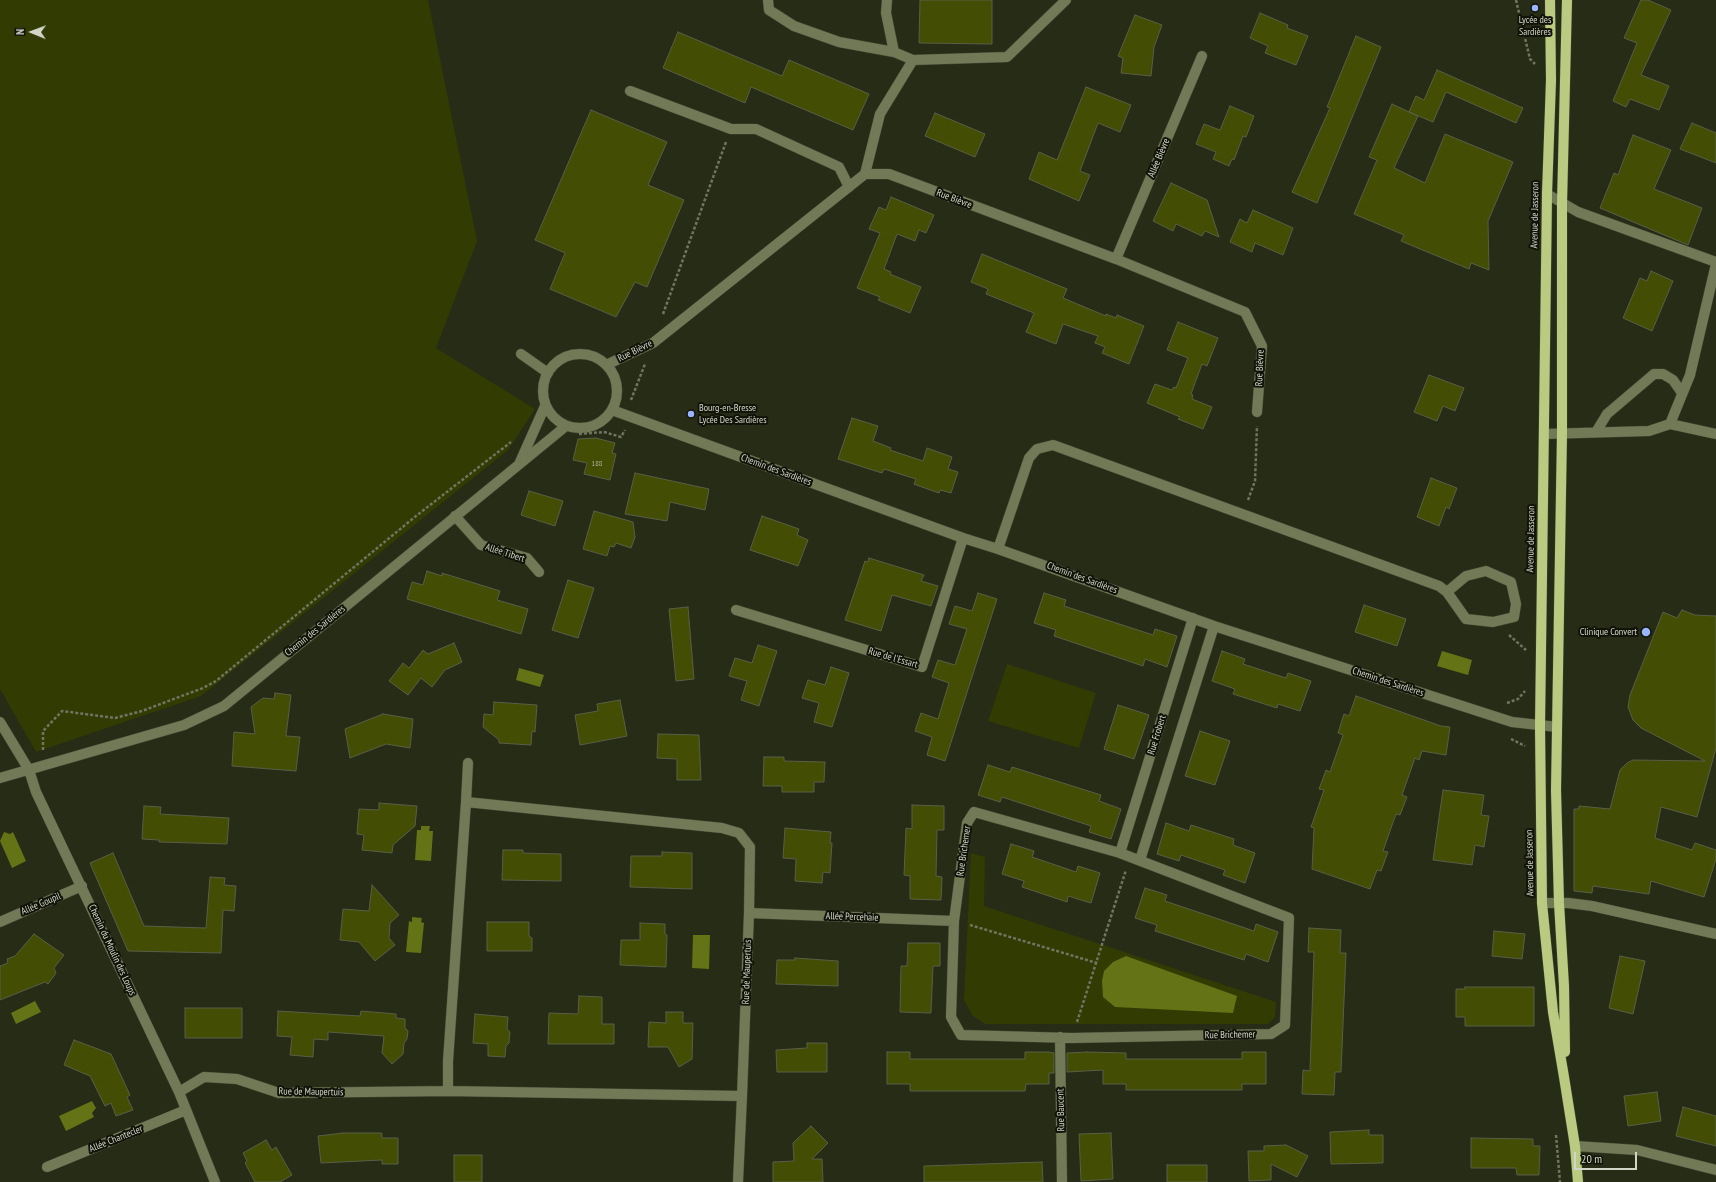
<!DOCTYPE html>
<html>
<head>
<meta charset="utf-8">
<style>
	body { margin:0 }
	#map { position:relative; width:1716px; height:1182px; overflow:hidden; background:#272c16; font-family:"PT Sans Narrow",sans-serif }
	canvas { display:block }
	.north { position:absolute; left:12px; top:12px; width:40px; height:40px; -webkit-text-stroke:3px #111309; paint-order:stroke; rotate:271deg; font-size:11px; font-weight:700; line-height:16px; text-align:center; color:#d2d6c8 }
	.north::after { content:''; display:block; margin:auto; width:14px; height:18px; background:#d2d6c8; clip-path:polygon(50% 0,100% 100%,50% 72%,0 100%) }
	.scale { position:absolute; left:1574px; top:1152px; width:63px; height:18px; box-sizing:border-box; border:2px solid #d2d6c8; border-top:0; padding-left:5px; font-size:12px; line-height:14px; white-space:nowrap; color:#d2d6c8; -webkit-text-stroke:3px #111309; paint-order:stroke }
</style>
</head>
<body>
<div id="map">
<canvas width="1716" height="1182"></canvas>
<div class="north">N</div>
<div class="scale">20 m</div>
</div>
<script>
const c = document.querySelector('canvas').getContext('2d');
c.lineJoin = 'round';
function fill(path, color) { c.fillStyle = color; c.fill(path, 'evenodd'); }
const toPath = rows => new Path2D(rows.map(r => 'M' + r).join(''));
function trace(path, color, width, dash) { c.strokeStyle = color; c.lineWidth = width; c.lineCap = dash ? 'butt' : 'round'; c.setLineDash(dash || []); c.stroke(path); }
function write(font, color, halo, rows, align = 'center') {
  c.font = font + ' "PT Sans Narrow",sans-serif'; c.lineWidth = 4; c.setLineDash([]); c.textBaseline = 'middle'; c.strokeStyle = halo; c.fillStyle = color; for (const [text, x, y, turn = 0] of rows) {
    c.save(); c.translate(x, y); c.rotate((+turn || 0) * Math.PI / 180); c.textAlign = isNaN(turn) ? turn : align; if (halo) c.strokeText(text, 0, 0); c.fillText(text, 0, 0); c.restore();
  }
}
fill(toPath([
	[0,0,428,0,477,241,436,348,535,409,508,450,201,696,36,752,0,689],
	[1007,664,1096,693,1079,748,988,721],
	[971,853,985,857,984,906,1276,1002,1275,1017,1268,1024,985,1024,972,1015,964,1000]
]), '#323b02');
fill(toPath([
	[1442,651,1472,660,1468,675,1437,666],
	[519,668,544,675,540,687,516,680],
	[421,826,430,826,429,831,433,831,431,861,415,860,417,830,421,830],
	[4,832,10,834,13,832,26,861,12,868,0,841],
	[412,917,422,918,421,922,424,923,421,953,406,952,409,921,412,922],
	[693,935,710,935,709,969,692,968],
	[1126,956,1237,996,1233,1013,1115,1007,1103,997,1102,981,1104,971,1113,962],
	[35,1001,41,1012,16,1024,11,1013],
	[92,1101,96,1108,92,1113,94,1117,66,1131,59,1116]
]), '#647316');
const building = toPath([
	[920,0,992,0,992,44,919,43,920,0],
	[1641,0,1648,0,1671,10,1641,75,1669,86,1659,110,1630,99,1626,107,1613,101,1637,43,1624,38,1641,0],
	[1260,13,1288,25,1287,28,1308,36,1296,65,1265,53,1268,46,1250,38,1260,13],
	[1135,15,1162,25,1154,47,1151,76,1121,73,1123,58,1118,56,1135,15],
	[678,32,782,76,789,60,869,94,853,130,751,87,745,103,663,68,678,32],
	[1356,36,1381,47,1317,203,1292,192,1330,108,1327,107,1356,36],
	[1437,70,1523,108,1516,123,1446,92,1433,122,1409,112,1416,96,1424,100,1437,70],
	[1086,87,1131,105,1120,132,1098,123,1080,171,1090,175,1079,201,1029,179,1039,152,1057,160,1086,87],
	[1392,104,1418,116,1394,168,1425,183,1445,134,1513,162,1488,221,1489,270,1471,263,1469,269,1420,249,1401,241,1404,235,1354,214,1377,160,1369,157,1392,104],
	[1230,106,1254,116,1246,137,1243,136,1234,160,1232,159,1229,166,1213,159,1216,152,1196,144,1204,124,1220,130,1230,106],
	[591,110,667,142,648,185,684,200,647,287,635,282,616,317,550,289,565,253,535,240,591,110],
	[935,113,985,134,975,157,925,136,935,113],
	[1692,123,1716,133,1716,163,1680,149,1692,123],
	[1633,135,1671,150,1654,189,1702,208,1688,245,1600,208,1614,173,1618,175,1633,135],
	[1171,183,1207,200,1219,237,1205,231,1202,236,1176,224,1173,231,1153,221,1171,183],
	[891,197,934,215,926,233,919,230,915,241,897,234,884,269,891,272,890,274,921,287,910,313,878,300,880,297,857,288,880,233,869,229,879,207,886,210,891,197],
	[1253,210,1293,228,1283,255,1255,243,1252,252,1230,242,1240,219,1247,223,1253,210],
	[982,254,1067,289,1063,298,1106,316,1106,314,1116,318,1117,315,1144,326,1129,364,1102,353,1105,347,1095,343,1098,336,1063,324,1056,344,1026,332,1034,313,986,294,988,289,971,282,982,254],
	[1651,271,1673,281,1652,331,1623,318,1640,278,1647,281,1651,271],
	[1178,322,1218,338,1207,366,1202,364,1191,394,1193,395,1192,399,1212,407,1203,429,1178,419,1180,417,1147,403,1155,384,1172,390,1174,387,1176,388,1188,358,1167,350,1178,322],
	[1429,375,1464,388,1455,411,1443,406,1437,421,1414,412,1429,375],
	[852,418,878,426,873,441,891,448,890,450,923,461,927,448,952,457,948,469,958,472,951,493,940,490,939,493,919,486,914,484,916,479,884,469,882,473,838,459,852,418],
	[596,438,615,443,612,453,616,454,610,480,584,474,587,463,573,460,578,439,596,438],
	[635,473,709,489,705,510,670,502,667,521,625,514,635,473],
	[1431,478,1457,488,1449,509,1446,507,1439,526,1417,517,1431,478],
	[529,491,563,501,555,526,521,515,529,491],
	[594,511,633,522,635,537,631,548,616,543,614,547,610,546,607,556,583,549,594,511],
	[762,516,799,529,797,535,808,540,798,566,750,550,762,516],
	[869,558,924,575,921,581,938,586,931,606,892,595,881,631,845,620,865,561,868,562,869,558],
	[427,571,442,576,442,573,500,591,497,600,528,609,521,634,407,599,412,582,423,585,427,571],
	[568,580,594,588,578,638,552,630,568,580],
	[978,593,997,599,945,761,927,755,932,737,915,731,921,713,938,719,949,683,932,677,938,660,955,665,967,629,949,624,955,606,972,611,978,593],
	[1044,593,1066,600,1064,606,1153,635,1155,629,1177,636,1167,667,1145,659,1143,666,1054,636,1056,630,1034,623,1044,593],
	[1364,605,1406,619,1397,646,1355,632,1364,605],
	[688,607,694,679,676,681,669,609,688,607],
	[1682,610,1695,615,1716,616,1716,748,1697,817,1661,807,1655,838,1692,850,1695,843,1716,850,1716,859,1704,897,1651,881,1649,894,1593,886,1592,893,1574,891,1574,809,1579,809,1579,806,1610,809,1620,770,1627,763,1633,760,1705,761,1641,728,1633,720,1628,707,1630,695,1663,612,1677,618,1682,610],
	[454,643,462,662,445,670,432,687,421,678,408,695,389,681,403,663,409,668,423,650,428,654,454,643],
	[758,645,777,651,759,706,741,700,747,681,729,676,735,658,752,663,758,645],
	[1222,651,1245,659,1243,664,1286,678,1288,673,1311,681,1300,711,1278,704,1277,708,1233,694,1235,689,1212,681,1222,651],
	[831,667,849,673,832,727,814,722,819,703,802,698,808,680,825,685,831,667],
	[275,693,291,695,286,736,300,737,296,771,232,766,234,732,255,734,251,707,263,698,274,699,275,693],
	[1356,696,1441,726,1450,727,1446,755,1422,751,1419,760,1415,758,1402,795,1407,797,1400,815,1396,814,1383,851,1388,852,1381,871,1377,870,1370,889,1312,869,1314,828,1311,827,1324,790,1319,789,1326,770,1330,772,1343,735,1338,733,1344,714,1349,716,1356,696],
	[620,700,627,736,580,745,575,715,598,711,597,704,620,700],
	[494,702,537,705,535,732,532,731,531,745,499,743,499,740,483,727,484,714,493,715,494,702],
	[1118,705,1149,715,1134,759,1104,749,1118,705],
	[383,714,413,719,410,748,386,744,350,758,345,729,383,714],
	[1200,731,1230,741,1215,785,1185,776,1200,731],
	[658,734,699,735,701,780,677,780,677,759,657,758,658,734],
	[764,757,784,757,784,761,825,762,824,782,814,782,814,792,782,792,782,786,763,786,764,757],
	[988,765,1010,772,1012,767,1101,795,1099,801,1121,809,1111,839,1089,832,1091,826,1002,797,1000,802,978,795,988,765],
	[1443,790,1484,795,1481,815,1489,816,1484,847,1475,845,1472,865,1433,860,1443,790],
	[379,803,417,806,415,826,393,845,392,853,362,850,364,835,357,834,359,809,379,810,379,803],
	[912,805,944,806,944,830,937,830,936,876,942,877,941,900,910,899,910,876,904,875,906,828,912,829,912,805],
	[144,806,161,807,160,814,229,818,227,844,159,842,159,840,142,839,144,806],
	[1166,823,1189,831,1191,825,1234,839,1233,845,1255,853,1245,883,1223,875,1225,870,1181,855,1179,861,1157,854,1166,823],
	[785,828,831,832,830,843,832,843,830,873,823,872,822,883,795,881,796,859,783,858,785,828],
	[1011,844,1034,851,1032,857,1076,872,1078,866,1100,873,1091,903,1068,896,1067,902,1022,887,1024,881,1002,874,1011,844],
	[503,850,523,850,523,853,561,854,561,881,502,880,503,850],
	[662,852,692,853,692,889,630,887,631,856,662,856,662,852],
	[113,853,144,926,206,928,210,877,225,878,224,885,236,886,234,911,223,910,221,953,128,951,90,863,113,853],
	[372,885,399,915,390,923,389,938,395,945,375,961,359,942,340,940,343,909,369,911,372,885],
	[1145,888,1167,895,1165,901,1254,931,1256,924,1278,932,1268,962,1246,954,1244,960,1155,931,1157,925,1135,918,1145,888],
	[487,922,529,922,529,936,532,938,532,951,487,951,487,922],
	[640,923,665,924,665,934,667,935,666,967,620,965,621,940,640,940,640,923],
	[1309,928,1341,930,1340,953,1346,953,1341,1072,1335,1072,1334,1095,1302,1094,1303,1070,1310,1071,1314,952,1308,952,1309,928],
	[1494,931,1525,934,1522,959,1492,956,1494,931],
	[34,934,64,955,54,968,56,973,48,984,45,982,0,1000,0,966,8,963,7,959,15,956,34,934],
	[908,943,940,943,940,966,933,966,931,1013,900,1012,901,966,907,966,908,943],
	[1620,956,1645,961,1633,1014,1609,1008,1620,956],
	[795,958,838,961,838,986,776,984,777,960,795,960,795,958],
	[1465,987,1534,987,1534,1026,1465,1026,1465,1017,1456,1017,1456,989,1465,989,1465,987],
	[579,996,602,997,602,1024,614,1024,614,1044,548,1044,549,1013,578,1014,579,996],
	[185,1008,242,1008,242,1038,185,1038,185,1008],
	[278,1011,360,1016,361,1011,396,1014,396,1018,405,1019,405,1028,408,1031,407,1039,404,1043,403,1054,392,1064,382,1053,384,1036,328,1032,328,1040,314,1039,313,1057,290,1055,292,1037,277,1036,278,1011],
	[666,1012,683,1012,683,1023,693,1023,692,1059,679,1067,668,1047,648,1047,649,1022,666,1023,666,1012],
	[475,1014,508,1017,507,1029,510,1032,509,1043,506,1046,505,1057,488,1056,488,1044,473,1043,475,1014],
	[74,1040,111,1054,130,1095,127,1097,133,1110,116,1116,111,1103,105,1106,90,1076,64,1065,74,1040],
	[807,1043,827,1043,827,1072,777,1072,776,1050,807,1048,807,1043],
	[887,1052,910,1052,910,1059,1025,1059,1025,1052,1049,1052,1054,1053,1054,1073,1049,1073,1049,1084,1026,1084,1025,1091,910,1091,910,1084,887,1084,887,1052],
	[1087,1052,1126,1053,1126,1059,1242,1059,1242,1052,1266,1052,1266,1084,1242,1084,1242,1090,1126,1090,1126,1084,1103,1084,1103,1070,1067,1072,1067,1053,1087,1052],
	[1657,1092,1661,1121,1628,1126,1624,1096,1657,1092],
	[1683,1107,1716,1116,1716,1146,1676,1136,1683,1107],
	[811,1126,828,1143,812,1159,822,1159,823,1182,773,1182,773,1162,794,1161,793,1143,811,1126],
	[1369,1130,1369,1135,1383,1135,1383,1163,1331,1164,1330,1132,1369,1130],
	[343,1133,382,1133,382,1138,398,1138,398,1164,382,1164,382,1160,321,1163,318,1136,343,1133],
	[1111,1133,1113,1179,1081,1181,1079,1134,1111,1133],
	[1471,1138,1533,1139,1533,1146,1540,1146,1539,1175,1517,1175,1516,1168,1471,1168,1471,1138],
	[266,1140,272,1150,276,1147,292,1175,280,1182,255,1182,245,1163,247,1161,243,1153,266,1140],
	[1286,1145,1308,1156,1297,1177,1271,1164,1271,1180,1249,1181,1248,1151,1264,1151,1264,1146,1286,1145],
	[454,1155,482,1155,482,1182,454,1182,454,1155],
	[1042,1162,1043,1182,924,1182,924,1166,1042,1162],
	[1167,1165,1207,1165,1207,1182,1167,1182,1167,1165]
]);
fill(building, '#434e04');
trace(building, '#595e47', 1);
const minor = toPath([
	[768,0,769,10,794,26,839,42,894,52,913,60,1007,57,1066,0],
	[887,0,886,13,894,52],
	[630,91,731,129,756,129,839,167,849,187],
	[865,174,880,114,913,60],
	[1547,194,1578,212,1716,262],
	[1116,259,1202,56],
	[521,354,548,373],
	'543 391a37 37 0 1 1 74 0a37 37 0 1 1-74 0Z',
	[606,365,653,343,865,174,889,174,1116,259,1245,312,1262,346,1257,412],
	[612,410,963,538,998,549,1214,626,1512,722,1557,727],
	[1670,424,1716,434],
	[1596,432,1607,414,1654,374,1663,374,1673,380,1682,393],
	[1545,434,1649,431,1670,424,1690,375,1716,264],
	[520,462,545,406],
	[455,516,481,545,527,558,539,572],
	[998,549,1029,458,1037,449,1053,445,1439,586,1447,592,1466,619,1493,622,1514,617,1516,604,1511,582,1486,571,1466,576,1447,592],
	[736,610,922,667,963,538],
	[0,722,29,770,36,792,179,1092,215,1182],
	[0,778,184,725,224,706,566,426],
	[466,802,468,763],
	[974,812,1120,853,1289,918,1285,1025,1271,1034,1072,1038,961,1035,951,1017,954,921,967,823,974,812],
	[1120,853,1193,618],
	[1140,860,1214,626],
	[1542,903,1568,903,1592,906,1716,934],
	[749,913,954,921],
	[0,922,82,886],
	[1060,1037,1062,1182],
	[179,1092,204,1077,237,1079,279,1093,448,1091],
	[1575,1146,1637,1150,1716,1170],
	[47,1167,186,1110],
	[738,1182,742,1096,749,913,750,847,739,833,722,828,466,802,448,1061,448,1091,742,1096]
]);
const major = toPath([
	[1550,0,1551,80,1547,194,1540,726,1542,903,1553,1012,1564,1077,1575,1146,1578,1182],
	[1565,1052,1564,986,1559,903,1556,790,1562,433,1562,204,1567,0]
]);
trace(minor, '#424732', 11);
trace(major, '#424732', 11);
trace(toPath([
	[1516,0,1530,59,1535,64],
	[663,314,726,142],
	[631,400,645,364],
	[579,434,604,432,621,437,625,430],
	[1248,500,1255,481,1257,426],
	[1509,635,1526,650],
	[1507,703,1518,699,1525,691],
	[1511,739,1525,746],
	[43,750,43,731,62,711,115,718,142,711,203,688,216,681,416,516,511,442],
	[970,925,1097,963],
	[1077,1022,1126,870],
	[1556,1135,1560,1182]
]), '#707562', 2.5, [3, 2]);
trace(minor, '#717957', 10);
trace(major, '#baca81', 10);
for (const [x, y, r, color] of [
	[1535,8,4,"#9bb5fd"],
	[691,414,4,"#9bb5fd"],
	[1646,632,5,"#9bb5fd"]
]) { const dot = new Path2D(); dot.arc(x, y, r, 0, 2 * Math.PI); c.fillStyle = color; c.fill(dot); trace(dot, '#111309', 1.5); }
write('8px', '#aeb497', null, [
	["188",597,464]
]);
write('10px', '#d2d6c8', '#111309', [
	["Lycée des",1535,20],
	["Sardières",1535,32],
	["Bourg-en-Bresse",699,408,"left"],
	["Lycée Des Sardières",699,420,"left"],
	["Clinique Convert",1637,632,"right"]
]);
write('10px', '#d2d6c8', '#111309', [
	["Allée Bièvre",1159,158,-67],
	["Rue Bièvre",954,199,21],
	["Avenue de Jasseron",1535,215,-89],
	["Rue Bièvre",635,351,-26],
	["Rue Bièvre",1260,368,-87],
	["Chemin des Sardières",776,470,20],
	["Avenue de Jasseron",1531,539,-89],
	["Allée Tibert",505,553,18],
	["Chemin des Sardières",1082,578,20],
	["Chemin des Sardières",315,631,-39],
	["Rue de l'Essart",893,658,16],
	["Chemin des Sardières",1388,682,18],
	["Rue Frobert",1157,735,-73],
	["Rue Brichemer",964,851,-82],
	["Avenue de Jasseron",1530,863,-91],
	["Allée Goupil",41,904,-23],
	["Allée Percehaie",852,917,2],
	["Chemin du Moulin des Loups",112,950,65],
	["Rue de Maupertuis",747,972,-88],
	["Rue Brichemer",1230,1035,-1],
	["Rue de Maupertuis",311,1092,1],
	["Rue Baucent",1061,1110,-91],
	["Allée Chantecler",116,1139,-22]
]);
</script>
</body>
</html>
